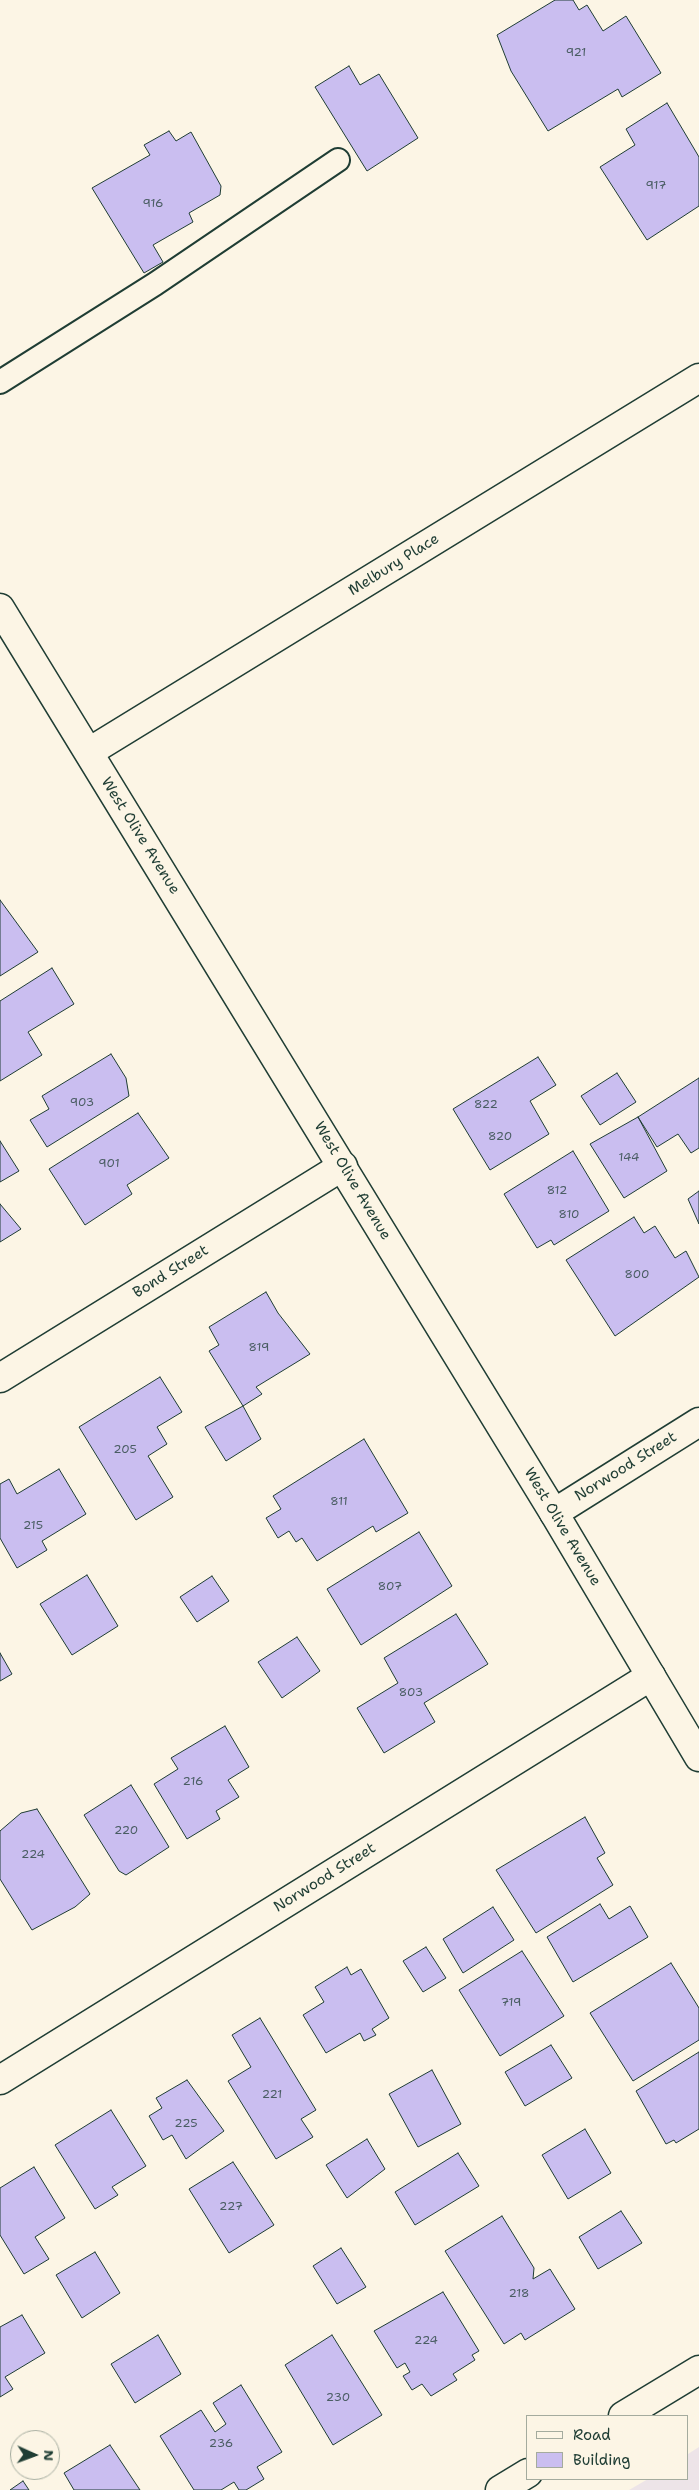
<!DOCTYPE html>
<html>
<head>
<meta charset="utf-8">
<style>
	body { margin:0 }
	#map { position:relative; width:699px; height:2490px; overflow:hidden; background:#fcf5e5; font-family:"Shantell Sans",sans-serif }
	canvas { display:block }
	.legend { position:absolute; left:526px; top:2415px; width:162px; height:65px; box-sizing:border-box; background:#fcf5e5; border:1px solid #a4ab9e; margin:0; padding:6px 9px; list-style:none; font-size:15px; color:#1f3d34 }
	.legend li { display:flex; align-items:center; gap:10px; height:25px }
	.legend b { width:25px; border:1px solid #a4ab9e }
	.north { position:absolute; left:10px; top:2430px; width:50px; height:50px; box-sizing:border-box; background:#fcf5e5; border:1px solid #a4ab9e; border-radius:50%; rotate:92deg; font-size:14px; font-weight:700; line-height:20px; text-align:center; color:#1f3d34 }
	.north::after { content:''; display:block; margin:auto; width:18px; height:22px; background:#1f3d34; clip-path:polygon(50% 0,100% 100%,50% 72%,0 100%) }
</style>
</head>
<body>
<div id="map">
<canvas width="699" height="2490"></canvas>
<ul class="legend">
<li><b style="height:6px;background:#fcf5e5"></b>Road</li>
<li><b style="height:14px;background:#cabef0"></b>Building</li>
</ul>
<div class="north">N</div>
</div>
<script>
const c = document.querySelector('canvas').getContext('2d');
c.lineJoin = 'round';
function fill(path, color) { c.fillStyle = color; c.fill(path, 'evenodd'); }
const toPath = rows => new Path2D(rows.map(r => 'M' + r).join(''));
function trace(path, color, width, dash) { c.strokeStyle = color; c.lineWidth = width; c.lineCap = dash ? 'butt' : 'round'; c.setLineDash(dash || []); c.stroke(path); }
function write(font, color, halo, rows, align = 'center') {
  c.font = font + ' "Shantell Sans",sans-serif'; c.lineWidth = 5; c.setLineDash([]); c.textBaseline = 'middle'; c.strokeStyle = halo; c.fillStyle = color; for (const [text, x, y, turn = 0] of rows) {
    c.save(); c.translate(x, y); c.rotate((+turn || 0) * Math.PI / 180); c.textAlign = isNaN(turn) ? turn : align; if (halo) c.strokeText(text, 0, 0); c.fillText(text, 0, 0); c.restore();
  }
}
fill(toPath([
	[699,2447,699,2490,629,2490,648,2479,688,2479,688,2454]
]), '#ede4e8');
const building = toPath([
	[555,0,573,0,579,10,587,5,603,31,626,16,661,73,622,97,618,89,548,131,511,71,497,35,555,0],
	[349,66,360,85,379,74,418,138,367,171,315,87,349,66],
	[667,103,699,157,699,206,647,240,600,167,635,145,626,129,667,103],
	[169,131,176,141,191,132,221,186,220,195,189,213,193,222,153,245,163,262,144,273,92,188,150,155,144,145,169,131],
	[0,900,38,952,0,976,0,900],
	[52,968,74,1004,28,1032,42,1055,0,1081,0,1001,52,968],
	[111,1054,126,1078,129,1096,47,1147,30,1120,49,1109,42,1096,111,1054],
	[538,1057,556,1085,530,1101,549,1134,490,1170,453,1109,538,1057],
	[617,1073,636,1102,600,1125,581,1096,617,1073],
	[699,1078,699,1148,691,1153,678,1134,657,1147,638,1117,699,1078],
	[138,1113,169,1158,127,1185,132,1194,85,1225,49,1169,138,1113],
	[638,1117,667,1171,624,1198,590,1144,638,1117],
	[0,1141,19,1171,0,1182,0,1141],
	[573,1151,609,1211,554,1245,551,1240,537,1248,504,1194,573,1151],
	[699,1191,699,1224,688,1199,699,1191],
	[0,1204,21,1229,0,1242,0,1204],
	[634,1217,644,1233,655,1226,675,1258,686,1251,699,1277,615,1336,566,1260,634,1217],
	[266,1292,278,1313,310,1354,256,1387,262,1394,243,1406,209,1351,219,1345,209,1327,266,1292],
	[160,1377,182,1412,157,1427,167,1444,148,1456,173,1497,136,1520,79,1427,160,1377],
	[243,1406,261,1439,226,1461,205,1427,243,1406],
	[364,1439,408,1513,376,1532,373,1526,317,1561,302,1538,296,1542,289,1531,278,1538,266,1518,281,1509,273,1496,364,1439],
	[59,1469,86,1514,42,1541,47,1550,17,1568,0,1538,0,1484,9,1479,17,1494,59,1469],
	[419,1532,452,1586,361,1645,327,1589,419,1532],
	[87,1575,118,1626,72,1655,40,1604,87,1575],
	[212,1576,229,1601,197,1622,180,1597,212,1576],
	[456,1614,488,1664,424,1703,435,1722,384,1753,357,1708,398,1683,384,1658,456,1614],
	[297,1637,320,1671,282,1698,258,1662,297,1637],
	[0,1653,12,1674,0,1681,0,1653],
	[225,1726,249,1767,228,1780,239,1797,216,1811,220,1819,187,1839,154,1784,178,1769,171,1758,225,1726],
	[131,1785,169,1847,126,1875,119,1871,84,1815,131,1785],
	[37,1809,90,1894,75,1907,32,1930,0,1879,0,1831,21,1813,37,1809],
	[585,1817,605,1853,597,1858,613,1885,536,1933,496,1870,585,1817],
	[600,1904,609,1919,630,1906,648,1937,573,1982,547,1937,600,1904],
	[493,1907,514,1940,463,1973,443,1939,493,1907],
	[426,1947,446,1978,423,1992,403,1961,426,1947],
	[522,1951,564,2016,500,2056,459,1990,522,1951],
	[671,1963,699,2008,699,2040,633,2081,590,2013,671,1963],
	[347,1967,351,1975,361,1969,389,2018,372,2029,376,2035,364,2041,360,2033,326,2053,303,2015,324,2002,315,1987,347,1967],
	[260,2018,316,2110,301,2119,313,2137,276,2159,228,2081,251,2067,232,2035,260,2018],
	[551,2045,572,2078,525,2106,505,2072,551,2045],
	[699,2052,699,2129,676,2143,674,2140,666,2144,636,2091,699,2052],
	[432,2070,461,2124,418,2147,389,2094,432,2070],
	[187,2080,224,2131,186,2159,172,2135,163,2140,149,2116,162,2108,156,2098,187,2080],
	[111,2110,146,2166,112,2187,118,2195,95,2209,55,2145,111,2110],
	[585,2129,611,2173,568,2199,542,2155,585,2129],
	[367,2139,385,2169,347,2198,326,2165,367,2139],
	[458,2153,479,2186,415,2225,395,2192,458,2153],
	[233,2162,274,2225,229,2253,189,2189,233,2162],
	[34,2167,65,2218,35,2237,49,2259,24,2274,0,2235,0,2188,34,2167],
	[621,2211,642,2243,598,2269,579,2237,621,2211],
	[502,2216,534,2268,533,2279,550,2269,575,2309,525,2340,521,2333,504,2344,445,2251,502,2216],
	[341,2248,366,2287,337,2304,313,2266,341,2248],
	[95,2252,120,2293,82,2318,56,2275,95,2252],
	[443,2292,479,2351,472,2355,475,2360,453,2374,457,2380,431,2396,422,2384,412,2390,403,2376,410,2372,405,2363,397,2368,374,2331,443,2292],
	[22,2315,45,2353,5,2377,13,2389,0,2397,0,2327,22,2315],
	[158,2335,181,2374,135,2403,111,2364,158,2335],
	[332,2335,382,2415,333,2445,285,2365,332,2335],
	[241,2385,282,2452,257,2467,264,2479,246,2490,239,2490,234,2482,221,2490,194,2490,160,2436,201,2410,215,2432,226,2424,213,2403,241,2385],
	[110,2445,140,2490,74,2490,64,2473,110,2445],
	[23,2481,29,2490,10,2490,23,2481]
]);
fill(building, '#cabef0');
trace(building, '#1f3d34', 1);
const lane = toPath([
	[0,382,155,284,338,160]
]);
const street = toPath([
	[89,752,699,378],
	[0,1378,343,1166],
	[554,1513,699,1422],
	[0,2080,651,1676]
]);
const secondary = toPath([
	[0,608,554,1513,699,1757],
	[623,2416,699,2370],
	[500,2490,528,2473]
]);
trace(lane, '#1f3d34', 26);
trace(street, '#1f3d34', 31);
trace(secondary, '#1f3d34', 31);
trace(lane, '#fcf5e5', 22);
trace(street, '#fcf5e5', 28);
trace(secondary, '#fcf5e5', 28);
write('12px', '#4a5d63', null, [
	["921",576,53],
	["917",656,186],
	["916",153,204],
	["903",82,1103],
	["822",486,1105],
	["820",500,1137],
	["144",629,1158],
	["901",109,1164],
	["812",557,1191],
	["810",569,1215],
	["800",637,1275],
	["819",259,1348],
	["205",125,1450],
	["811",339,1502],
	["215",33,1526],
	["807",390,1587],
	["803",411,1693],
	["216",193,1782],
	["220",126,1831],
	["224",33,1855],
	["719",511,2003],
	["221",272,2095],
	["225",186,2124],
	["227",231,2207],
	["218",519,2294],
	["224",426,2341],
	["230",338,2398],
	["236",221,2444]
]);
write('15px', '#1f3d34', '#fcf5e5', [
	["Melbury Place",394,565,-32],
	["West Olive Avenue",140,836,58],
	["West Olive Avenue",352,1181,59],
	["Bond Street",171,1272,-32],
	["Norwood Street",626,1467,-32],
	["West Olive Avenue",562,1527,59],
	["Norwood Street",325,1878,-32]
]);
</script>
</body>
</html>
